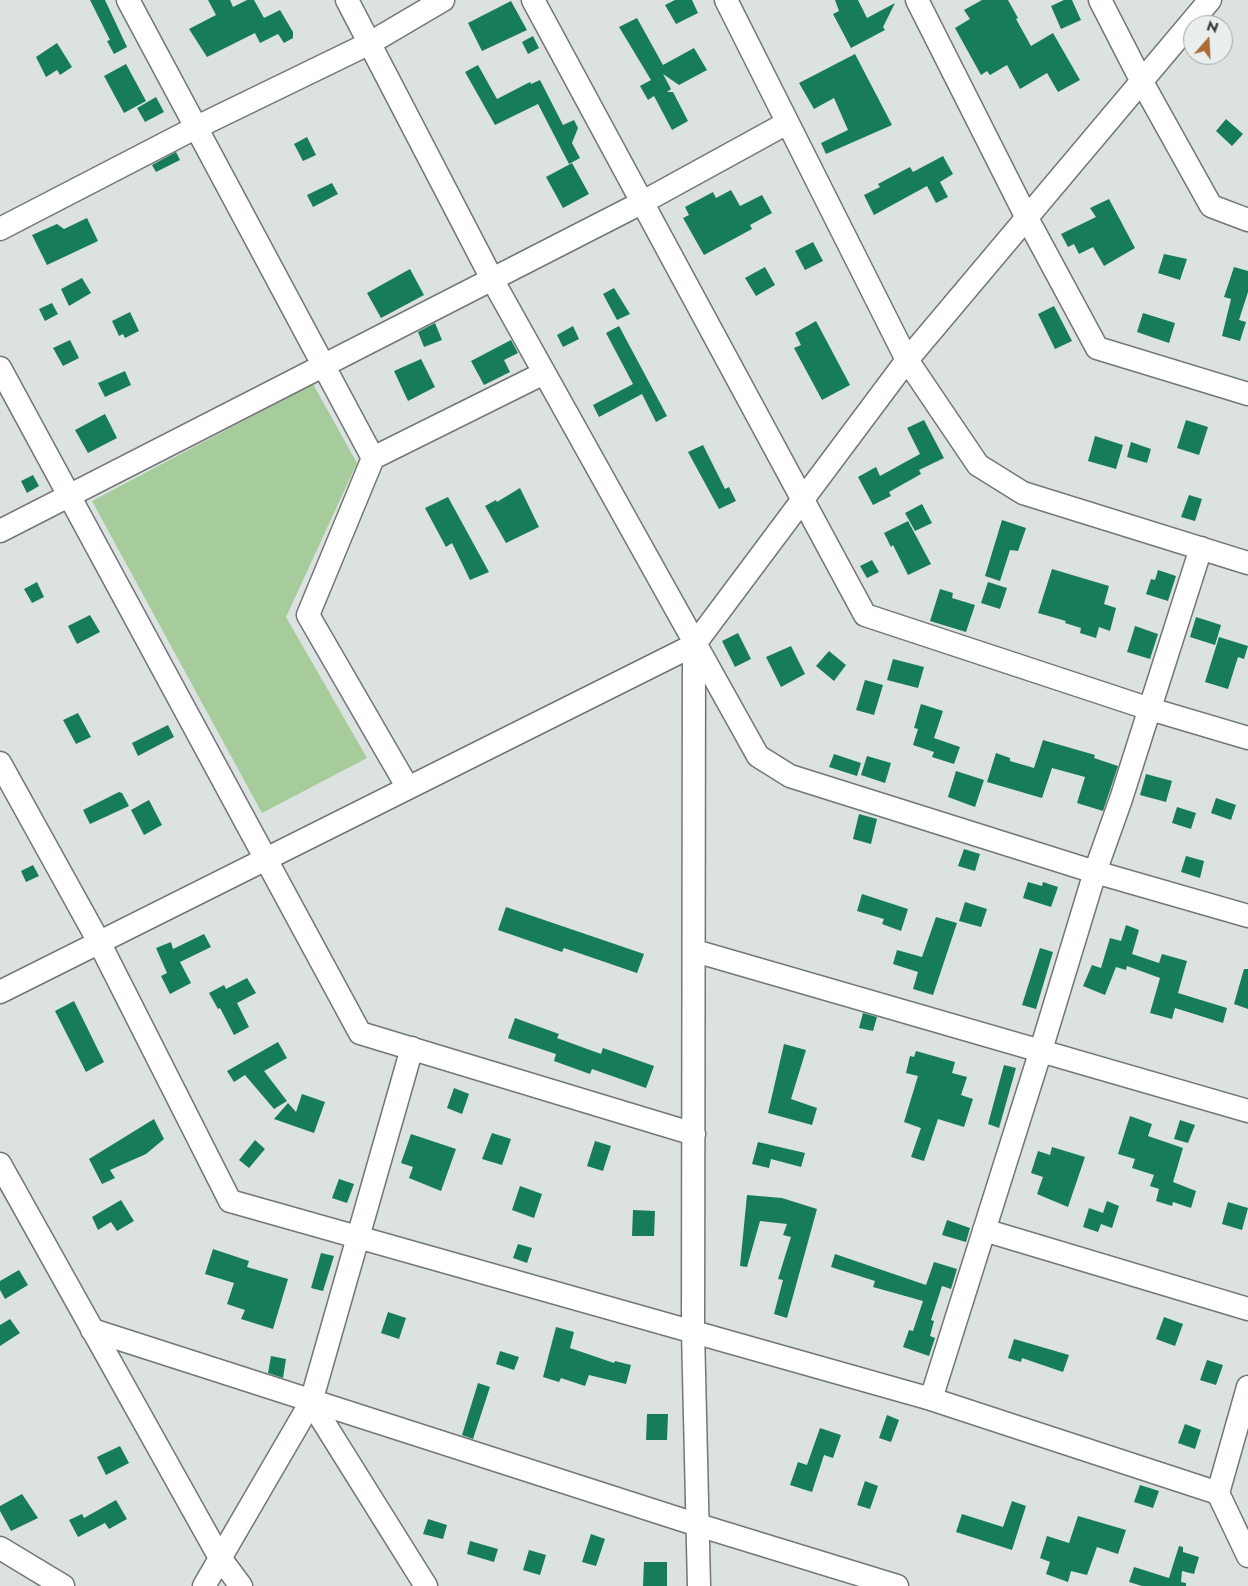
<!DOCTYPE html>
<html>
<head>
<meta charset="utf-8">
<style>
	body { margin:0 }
	#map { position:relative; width:1248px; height:1586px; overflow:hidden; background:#dce1e1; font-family:Jost,sans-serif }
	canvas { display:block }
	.north { position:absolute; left:1183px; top:15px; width:50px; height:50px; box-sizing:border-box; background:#e9eeee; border:1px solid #a1a5a5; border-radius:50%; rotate:19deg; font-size:14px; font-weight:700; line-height:20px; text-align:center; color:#363838 }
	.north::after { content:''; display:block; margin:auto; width:18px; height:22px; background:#ab6b34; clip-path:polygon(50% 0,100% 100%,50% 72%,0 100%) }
</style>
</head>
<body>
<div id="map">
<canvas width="1248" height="1586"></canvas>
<div class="north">N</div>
</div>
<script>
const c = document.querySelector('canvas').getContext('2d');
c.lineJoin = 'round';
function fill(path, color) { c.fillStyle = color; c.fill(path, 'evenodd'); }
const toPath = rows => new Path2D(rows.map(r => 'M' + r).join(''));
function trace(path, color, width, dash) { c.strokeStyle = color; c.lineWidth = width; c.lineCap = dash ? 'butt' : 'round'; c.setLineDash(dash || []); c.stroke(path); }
fill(toPath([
	[313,384,357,463,286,617,367,758,262,813,92,501]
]), '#a5cc9a');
fill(toPath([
	[90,0,105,0,127,47,114,54,107,41,110,40],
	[208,0,230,0,233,7,247,0,254,0,264,18,280,10,293,32,293,38,284,43,278,34,260,43,255,33,207,57,189,29,216,15],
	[675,0,692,0,698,13,676,24,665,5],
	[835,0,858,0,867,18,895,3,883,27,885,30,851,48,833,14,839,11],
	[982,0,1008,0,1018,18,1016,19,1031,46,1053,33,1080,80,1058,92,1047,73,1020,89,1007,65,990,75,987,71,981,75,955,28,970,19,964,10],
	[1064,0,1072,0,1081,20,1061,29,1051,6],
	[511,1,527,30,482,51,468,23],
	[637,18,663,65,694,48,707,70,679,85,663,74,671,89,667,92,673,92,688,121,672,130,654,96,648,100,640,86,651,80,619,27],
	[533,36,539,48,528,54,522,42],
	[57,43,72,67,60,75,57,70,46,77,36,57],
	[855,54,892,125,826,154,821,143,848,130,834,98,814,109,799,83],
	[126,64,146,101,124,113,104,76],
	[478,65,497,99,530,82,531,84,540,80,563,125,574,120,578,128,572,143,580,158,569,164,538,104,495,125,465,72],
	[156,97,164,112,145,122,137,108],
	[1226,119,1243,134,1232,146,1216,131],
	[307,137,316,155,303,161,294,144],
	[176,152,180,160,156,172,152,165],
	[943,156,953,174,940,182,948,197,936,203,927,186,874,215,864,195,880,187,878,184,910,167,913,172],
	[572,163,589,194,563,208,546,177],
	[332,183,338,194,313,207,307,195],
	[731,190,740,206,762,195,772,213,750,225,752,229,704,255,683,218,689,215,685,207,713,192,716,198],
	[1109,199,1135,248,1104,266,1093,247,1079,254,1074,244,1068,247,1061,234,1096,217,1090,208],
	[87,218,98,241,47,265,32,235,57,224,64,229],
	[813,242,823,261,805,270,795,251],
	[1164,254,1187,259,1180,280,1158,273],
	[765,267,775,285,756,296,745,278],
	[1234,267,1248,271,1248,292,1239,320,1246,322,1240,341,1222,336,1231,299,1224,297],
	[410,269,424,295,381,318,367,293],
	[82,278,91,293,69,306,61,289],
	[614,288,630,314,617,320,603,294],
	[52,303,58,314,45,321,39,309],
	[1054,306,1072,341,1055,349,1038,314],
	[130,312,139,331,125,338,123,334,119,336,112,321],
	[1143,313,1175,323,1169,343,1137,332],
	[816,321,850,385,822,400,794,348,801,345,795,333],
	[435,323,442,340,424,347,418,332],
	[573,326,579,339,563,347,557,335],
	[619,326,667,416,656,422,642,394,599,417,593,405,633,384,606,333],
	[70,340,79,358,63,366,53,348],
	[511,340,518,353,504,360,510,372,484,385,471,361],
	[421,359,435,387,408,401,394,371],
	[125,371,131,385,105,397,98,383],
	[105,414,117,438,88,453,75,430],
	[924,420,944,458,919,470,921,474,889,492,891,496,873,505,858,477,876,467,880,476,920,454,907,428],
	[1186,420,1208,427,1199,455,1177,448],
	[1095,436,1123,445,1116,469,1088,461],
	[1131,442,1151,449,1147,463,1127,457],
	[703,445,725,489,729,487,736,501,719,509,688,452],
	[33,475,39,486,27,493,21,481],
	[520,488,539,527,506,543,485,506,496,500,497,502],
	[1189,495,1202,499,1195,521,1181,517],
	[448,497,489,572,470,580,452,543,446,547,425,508],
	[922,504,932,523,915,531,905,513],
	[1002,520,1026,528,1018,551,1010,550,1000,581,985,576],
	[908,521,931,564,908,575,893,545,891,547,884,533],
	[872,560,879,572,867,578,860,566],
	[1052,569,1109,586,1104,604,1116,608,1110,631,1099,627,1096,638,1080,633,1081,628,1065,623,1066,621,1038,613],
	[1158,570,1176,576,1168,601,1146,594,1151,579,1155,580],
	[37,582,44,597,32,603,24,589],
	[988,582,1007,588,1000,609,981,603],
	[940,589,953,593,952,598,975,605,966,632,930,621],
	[90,615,100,632,77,644,68,626],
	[1196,617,1221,625,1215,645,1190,637],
	[1135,626,1158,634,1150,659,1127,652],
	[738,633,751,659,735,667,722,641],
	[1219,637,1248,646,1244,659,1238,657,1228,689,1205,682],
	[791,646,805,674,781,687,766,657],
	[829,651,846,665,834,681,816,666],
	[893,659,924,667,918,688,887,680],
	[865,680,883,685,874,715,856,710],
	[921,704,943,711,934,738,960,747,954,764,932,757,934,752,913,745,918,729,914,728],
	[78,713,91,737,76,744,63,720],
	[168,725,174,737,138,756,132,743],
	[1043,740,1095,755,1094,758,1118,766,1103,811,1077,803,1085,777,1052,768,1042,798,987,782,996,753,1010,758,1010,761,1034,768],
	[834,754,861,763,857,776,829,767],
	[867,756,891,763,885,783,861,775],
	[956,771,984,780,975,807,948,797],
	[1146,774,1172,781,1166,802,1140,795],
	[119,792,122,793,129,806,90,824,83,810],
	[1216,798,1236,805,1231,820,1211,813],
	[149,800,162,825,144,835,131,810],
	[1177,807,1196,813,1191,829,1172,823],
	[859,814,877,819,871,844,853,839],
	[964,849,980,854,975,871,958,866],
	[1186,856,1204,861,1200,878,1181,872],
	[33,865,39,876,26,882,21,871],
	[1028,882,1042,886,1043,882,1058,887,1051,907,1023,898],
	[862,894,908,909,901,931,882,924,884,919,857,911],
	[965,902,987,909,981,927,959,921],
	[506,907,644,954,637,973,564,948,562,952,498,930],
	[936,917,957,923,933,995,913,989,918,972,893,964,897,950,922,957],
	[1126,925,1139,930,1132,954,1159,963,1162,954,1187,961,1178,993,1227,1008,1223,1023,1175,1008,1172,1019,1150,1013,1160,978,1127,966,1126,970,1116,967,1105,995,1083,986,1092,965,1101,968,1110,938,1121,941],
	[204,934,211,947,180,962,191,983,170,994,161,976,167,973,156,948,171,942,173,949],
	[1040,948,1053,952,1036,1009,1022,1005],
	[1244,969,1248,969,1248,1009,1234,1004],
	[247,978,256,993,237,1003,249,1027,234,1035,220,1008,218,1009,209,993,224,985,226,989],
	[74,1001,104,1062,86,1072,55,1011],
	[863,1013,877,1017,873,1031,859,1028],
	[515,1018,559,1034,557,1038,601,1054,603,1048,654,1066,646,1088,592,1069,590,1074,554,1061,556,1054,508,1038],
	[278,1042,287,1058,264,1071,287,1101,274,1109,245,1075,234,1082,227,1071],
	[784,1044,806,1050,791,1099,817,1108,812,1125,768,1113],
	[916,1051,955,1062,952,1073,967,1077,961,1095,973,1099,964,1127,938,1119,924,1161,911,1157,921,1128,904,1122,918,1076,906,1073,910,1056,914,1057],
	[1004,1065,1016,1068,999,1128,988,1124],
	[454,1088,469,1094,462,1114,447,1108],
	[302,1094,325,1102,314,1133,274,1119,288,1103,296,1112],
	[1130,1116,1152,1124,1148,1136,1183,1148,1173,1182,1196,1191,1191,1208,1173,1202,1172,1206,1156,1201,1159,1189,1150,1186,1154,1175,1132,1168,1135,1159,1118,1154],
	[154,1119,164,1139,146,1154,110,1170,115,1178,102,1184,89,1159],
	[1180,1120,1195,1125,1188,1143,1174,1139],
	[492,1133,511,1139,502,1165,482,1159],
	[411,1134,456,1149,441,1191,409,1178,413,1167,401,1163],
	[255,1140,265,1149,249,1168,239,1160],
	[595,1141,611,1146,603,1171,587,1166],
	[758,1142,805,1153,801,1167,771,1159,769,1168,752,1164],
	[1052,1147,1085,1157,1068,1207,1037,1194,1043,1177,1031,1173,1038,1151,1050,1155],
	[339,1179,354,1184,347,1203,332,1198],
	[520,1186,542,1194,534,1218,512,1210],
	[747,1195,782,1198,817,1209,787,1318,774,1314,783,1280,778,1279,791,1237,783,1235,787,1224,760,1221,747,1267,740,1266],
	[121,1200,134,1221,117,1231,111,1222,98,1230,92,1217],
	[1107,1201,1119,1206,1112,1228,1101,1224,1098,1232,1083,1227,1089,1208,1103,1213],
	[1228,1202,1248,1208,1242,1230,1222,1224],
	[633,1210,655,1211,654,1236,632,1236],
	[947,1220,970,1228,966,1242,942,1235],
	[518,1244,532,1248,527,1263,513,1258],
	[213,1249,249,1261,247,1267,288,1279,273,1329,241,1319,245,1310,227,1304,234,1283,205,1274],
	[321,1253,334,1256,323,1291,311,1288],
	[835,1254,926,1285,934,1262,957,1269,951,1289,942,1286,931,1320,934,1321,930,1336,935,1338,929,1356,903,1347,909,1330,913,1331,923,1301,873,1287,875,1281,831,1267],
	[19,1270,28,1285,5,1299,0,1290,0,1281],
	[388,1312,406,1318,399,1339,381,1333],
	[1164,1317,1183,1324,1175,1346,1156,1339],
	[10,1319,20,1333,0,1346,0,1325],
	[556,1327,574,1332,570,1348,614,1363,615,1361,631,1365,626,1384,589,1375,585,1386,561,1378,559,1382,543,1377],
	[1014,1339,1069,1355,1063,1372,1022,1358,1021,1362,1008,1358],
	[500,1351,519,1357,514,1370,496,1364],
	[271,1356,286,1359,283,1378,268,1373],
	[1207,1360,1223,1365,1216,1385,1200,1380],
	[478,1383,490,1387,473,1439,462,1435],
	[647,1414,668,1414,667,1440,646,1440],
	[887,1415,899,1420,891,1442,879,1438],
	[1185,1424,1201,1430,1195,1449,1178,1443],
	[820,1428,841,1435,833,1458,824,1455,812,1492,790,1485,798,1462,807,1465],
	[120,1446,129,1463,106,1475,97,1457],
	[865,1481,878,1486,870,1509,857,1505],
	[1140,1485,1159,1491,1153,1508,1134,1502],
	[22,1494,38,1518,11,1531,0,1511,0,1506],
	[116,1500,127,1519,109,1529,105,1523,78,1537,69,1520,82,1514,84,1518],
	[1012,1501,1026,1506,1012,1550,956,1532,962,1514,1003,1527],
	[1078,1516,1126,1530,1118,1554,1097,1547,1087,1575,1071,1571,1068,1582,1046,1574,1050,1562,1040,1558,1047,1536,1069,1543],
	[428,1519,447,1525,443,1539,423,1534],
	[591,1534,605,1539,596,1566,582,1562],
	[470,1541,498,1549,494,1562,467,1554],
	[1179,1546,1183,1547,1183,1552,1199,1557,1194,1574,1182,1571,1181,1582,1186,1583,1186,1586,1142,1586,1129,1582,1134,1567,1169,1578],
	[529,1550,546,1555,540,1575,523,1570],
	[644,1562,667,1562,667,1586,643,1586]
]), '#177c5a');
const minor = toPath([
	[128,0,373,458],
	[347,0,492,279,758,756,790,776,1095,872,1248,916],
	[533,0,865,615,1150,709,1248,738],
	[726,0,907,360,978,465,1023,493,1248,563],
	[917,0,1028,220,1097,348,1248,394],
	[1100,0,1142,82,1211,206,1248,220],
	[0,229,195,128,370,43,443,0],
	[0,368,360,1033,694,1134],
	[0,531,643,202,787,123],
	[694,646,693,1331,699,1586],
	[0,763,99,942,230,1201,931,1399,1218,1493,1248,1556],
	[408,788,308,615,373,458,544,373],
	[695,951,1248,1111],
	[0,992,694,645,907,360,1210,0],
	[0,1164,220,1558,241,1586],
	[984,1230,1248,1309],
	[92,1330,698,1525,897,1586],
	[931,1399,1041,1050,1095,872,1121,799,1201,548],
	[311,1402,426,1586],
	[1218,1493,1248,1387],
	[0,1548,63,1586],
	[204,1586,311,1402,412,1048]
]);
trace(minor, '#727776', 25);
trace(minor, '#fff', 22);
</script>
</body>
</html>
